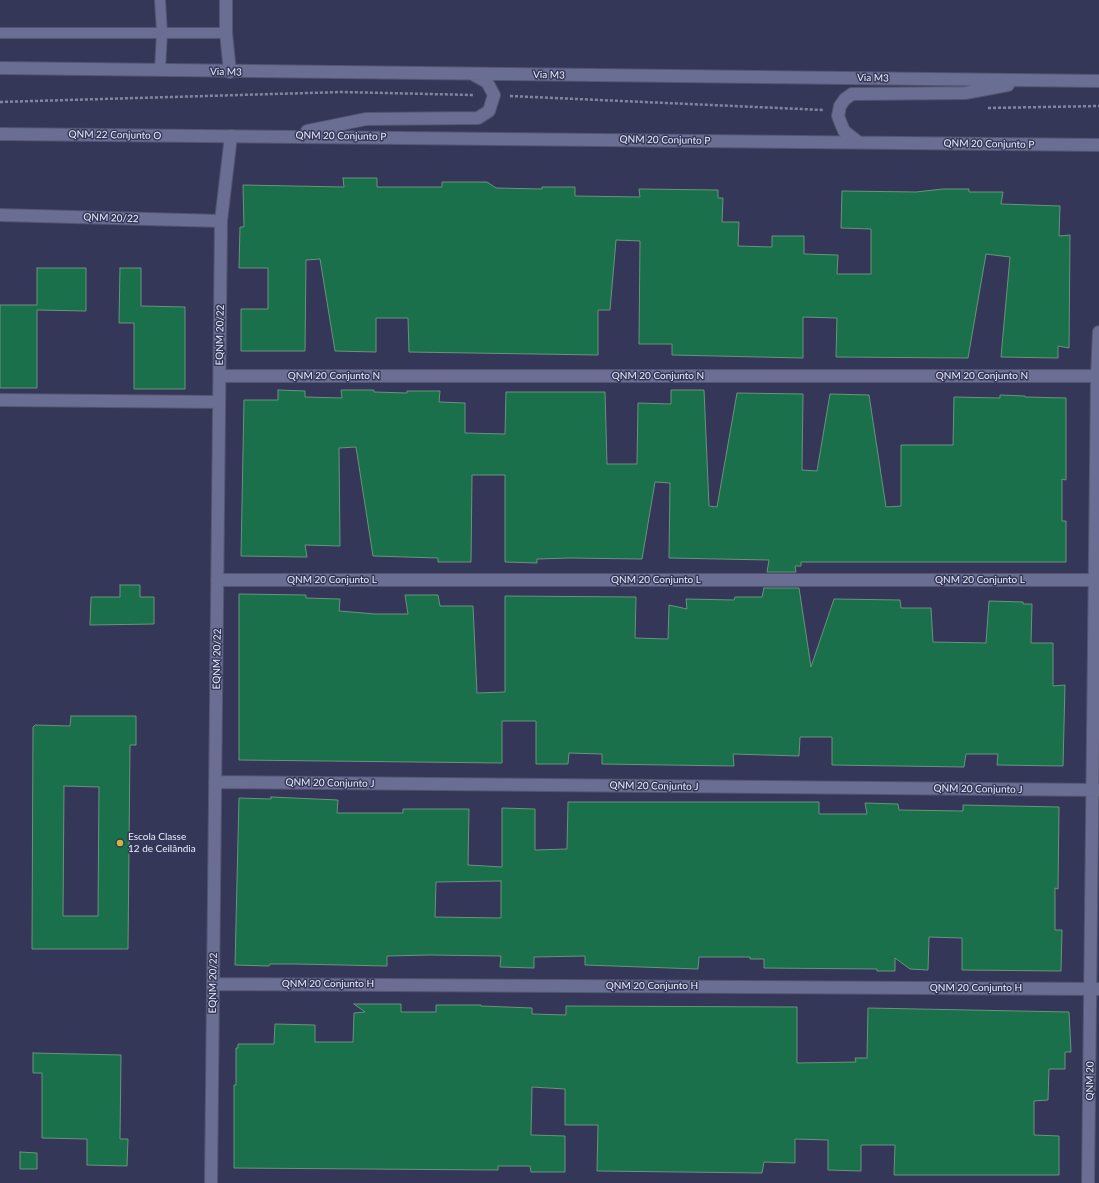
<!DOCTYPE html>
<html>
<head>
<meta charset="utf-8">
<style>
	body { margin:0 }
	canvas { display:block; background:#353758 }
</style>
</head>
<body>
<canvas width="1099" height="1183"></canvas>
<script>
const c = document.querySelector('canvas').getContext('2d');
c.lineJoin = 'round';
function fill(path, color) { c.fillStyle = color; c.fill(path, 'evenodd'); }
const toPath = rows => new Path2D(rows.map(r => 'M' + r).join(''));
function trace(path, color, width, dash) { c.strokeStyle = color; c.lineWidth = width; c.lineCap = dash ? 'butt' : 'round'; c.setLineDash(dash || []); c.stroke(path); }
function write(font, color, halo, rows, align = 'center') {
  c.font = font + ' Lato,sans-serif'; c.lineWidth = 3; c.setLineDash([]); c.textBaseline = 'middle'; c.strokeStyle = halo; c.fillStyle = color; for (const [text, x, y, turn = 0] of rows) {
    c.save(); c.translate(x, y); c.rotate((+turn || 0) * Math.PI / 180); c.textAlign = isNaN(turn) ? turn : align; if (halo) c.strokeText(text, 0, 0); c.fillText(text, 0, 0); c.restore();
  }
}
const building = toPath([
	[343,178,377,178,377,187,442,187,442,182,487,182,496,188,542,189,542,187,575,187,575,196,640,197,639,189,718,190,718,198,723,198,722,222,739,222,738,246,772,247,772,236,804,236,804,254,838,255,837,274,871,274,871,229,841,228,842,191,916,192,943,189,969,189,969,192,1003,192,1001,204,1060,206,1059,236,1070,235,1069,348,1058,346,1058,358,1001,357,1010,257,986,254,968,358,836,357,837,318,803,317,803,358,672,355,672,344,639,344,640,241,616,240,610,310,598,310,598,355,409,352,408,318,376,318,376,352,335,351,320,259,306,260,305,351,241,351,241,309,268,309,268,268,239,268,240,227,244,227,243,185,344,187,343,178],
	[37,268,86,268,86,311,37,310,37,388,0,388,0,305,37,305,37,268],
	[120,268,141,268,141,306,185,307,185,389,134,389,134,323,119,323,120,268],
	[278,390,305,391,305,397,342,398,341,390,374,390,374,392,407,393,407,391,440,391,439,402,465,403,465,433,505,434,506,392,605,392,607,464,637,464,638,403,671,404,671,390,704,390,709,506,717,507,737,393,803,394,802,470,817,471,830,394,869,395,886,507,901,506,901,445,953,445,954,397,1000,398,1000,395,1025,396,1025,397,1066,398,1066,480,1062,479,1062,521,1066,521,1066,562,801,562,801,566,795,566,796,572,767,572,769,560,669,558,670,483,655,482,642,559,570,558,537,559,537,563,505,562,505,475,472,475,471,562,438,562,438,558,373,556,356,447,339,448,340,546,305,545,307,557,241,556,244,400,278,400,278,390],
	[120,585,140,585,140,597,154,597,154,624,90,625,91,597,120,597,120,585],
	[764,588,799,588,811,667,834,599,900,600,901,608,931,608,933,642,986,643,989,601,1023,602,1023,604,1032,604,1031,643,1053,643,1053,686,1065,685,1063,766,997,765,998,754,966,754,964,767,832,765,832,737,800,737,799,756,733,754,734,766,602,764,602,754,569,753,568,764,536,764,536,721,502,721,502,763,239,760,239,594,306,595,306,598,340,599,339,611,375,614,408,614,405,595,438,595,440,606,473,606,477,693,505,692,505,596,636,597,635,638,668,639,669,605,687,609,686,599,734,600,735,597,762,597,764,588],
	[71,716,136,716,136,745,130,745,128,949,32,949,33,727,35,725,70,726,71,716],
	[64,786,99,787,98,916,63,916,64,786],
	[271,797,338,800,337,813,403,813,403,809,469,809,468,865,502,867,502,808,535,809,535,850,567,849,568,802,819,802,819,814,867,814,865,803,898,804,899,810,963,811,963,805,1059,807,1058,889,1055,888,1055,930,1062,930,1061,971,962,970,962,938,929,937,928,970,910,969,895,958,895,971,877,971,877,969,764,968,764,959,750,959,750,957,699,957,698,969,585,965,585,956,534,957,534,968,500,967,501,956,429,955,387,956,387,966,297,964,270,964,269,966,235,965,239,798,271,799,271,797],
	[501,881,501,918,435,917,436,882,501,881],
	[354,1004,401,1004,401,1012,436,1012,436,1005,481,1005,481,1006,532,1008,532,1014,566,1015,566,1006,797,1007,797,1063,856,1062,855,1058,867,1058,868,1008,1069,1012,1071,1052,1065,1052,1065,1069,1049,1069,1048,1100,1034,1101,1034,1135,1059,1136,1059,1175,894,1175,895,1145,861,1145,861,1171,828,1170,828,1140,795,1139,795,1163,764,1162,762,1173,597,1171,598,1125,565,1125,565,1089,532,1087,531,1135,565,1136,565,1172,531,1172,530,1166,498,1166,498,1170,234,1168,234,1085,236,1085,236,1048,238,1048,238,1044,274,1044,275,1024,315,1025,315,1042,353,1042,354,1013,365,1012,354,1004],
	[33,1053,121,1055,120,1139,128,1139,127,1166,87,1165,87,1139,42,1138,42,1073,33,1073,33,1053],
	[20,1152,37,1153,37,1169,20,1169,20,1152]
]);
fill(building, '#19704b');
trace(building, '#69937c', 1);
const lane = toPath([
	[0,33,226,33],
	[160,70,162,32,160,0]
]);
const street = toPath([
	[226,0,226,33,230,72],
	[0,215,221,221],
	[220,376,1099,376],
	[0,400,219,402],
	[217,580,1099,580],
	[215,782,1099,790],
	[213,984,1099,989],
	[211,1183,221,221,231,136],
	[1088,1183,1097,376,1099,332]
]);
const secondary = toPath([
	[0,68,1099,81],
	[307,131,366,119,478,118,489,111,494,95,487,82,474,75],
	[0,134,1099,145],
	[858,142,844,131,838,116,840,106,845,99,852,94,965,93,1008,85]
]);
trace(lane, '#53546f', 12);
trace(street, '#53546f', 14);
trace(secondary, '#53546f', 14);
trace(toPath([
	[510,96,823,110],
	[0,102,342,92,473,95],
	[988,108,1099,106]
]), '#83859f', 2.5, [3, 2]);
trace(lane, '#6b6e93', 10);
trace(street, '#6b6e93', 12);
trace(secondary, '#6b6e93', 12);
for (const [x, y, r, color] of [
	[120,843,4,"#cdb938"]
]) { const dot = new Path2D(); dot.arc(x, y, r, 0, 2 * Math.PI); c.fillStyle = color; c.fill(dot); trace(dot, '#353758', 1.5); }
write('10px', '#ebedfe', '#353758', [
	["Via M3",226,72,1],
	["Via M3",549,75,1],
	["Via M3",873,78,1],
	["QNM 22 Conjunto O",115,135,1],
	["QNM 20 Conjunto P",341,136,1],
	["QNM 20 Conjunto P",665,140,1],
	["QNM 20 Conjunto P",989,144,1],
	["QNM 20/22",111,218,2],
	["EQNM 20/22",220,335,-89],
	["QNM 20 Conjunto N",334,376],
	["QNM 20 Conjunto N",658,376],
	["QNM 20 Conjunto N",982,376],
	["QNM 20 Conjunto L",332,580],
	["QNM 20 Conjunto L",656,580],
	["QNM 20 Conjunto L",980,580],
	["EQNM 20/22",217,659,-89],
	["QNM 20 Conjunto J",330,783,1],
	["QNM 20 Conjunto J",654,786,1],
	["QNM 20 Conjunto J",978,789,1],
	["EQNM 20/22",213,983,-89],
	["QNM 20 Conjunto H",328,984],
	["QNM 20 Conjunto H",652,986],
	["QNM 20 Conjunto H",976,988],
	["QNM 20",1090,1081,-89]
]);
write('10px', '#ebedfe', '#353758', [
	["Escola Classe",128,837],
	["12 de Ceilândia",128,849]
], 'left');
</script>
</body>
</html>
